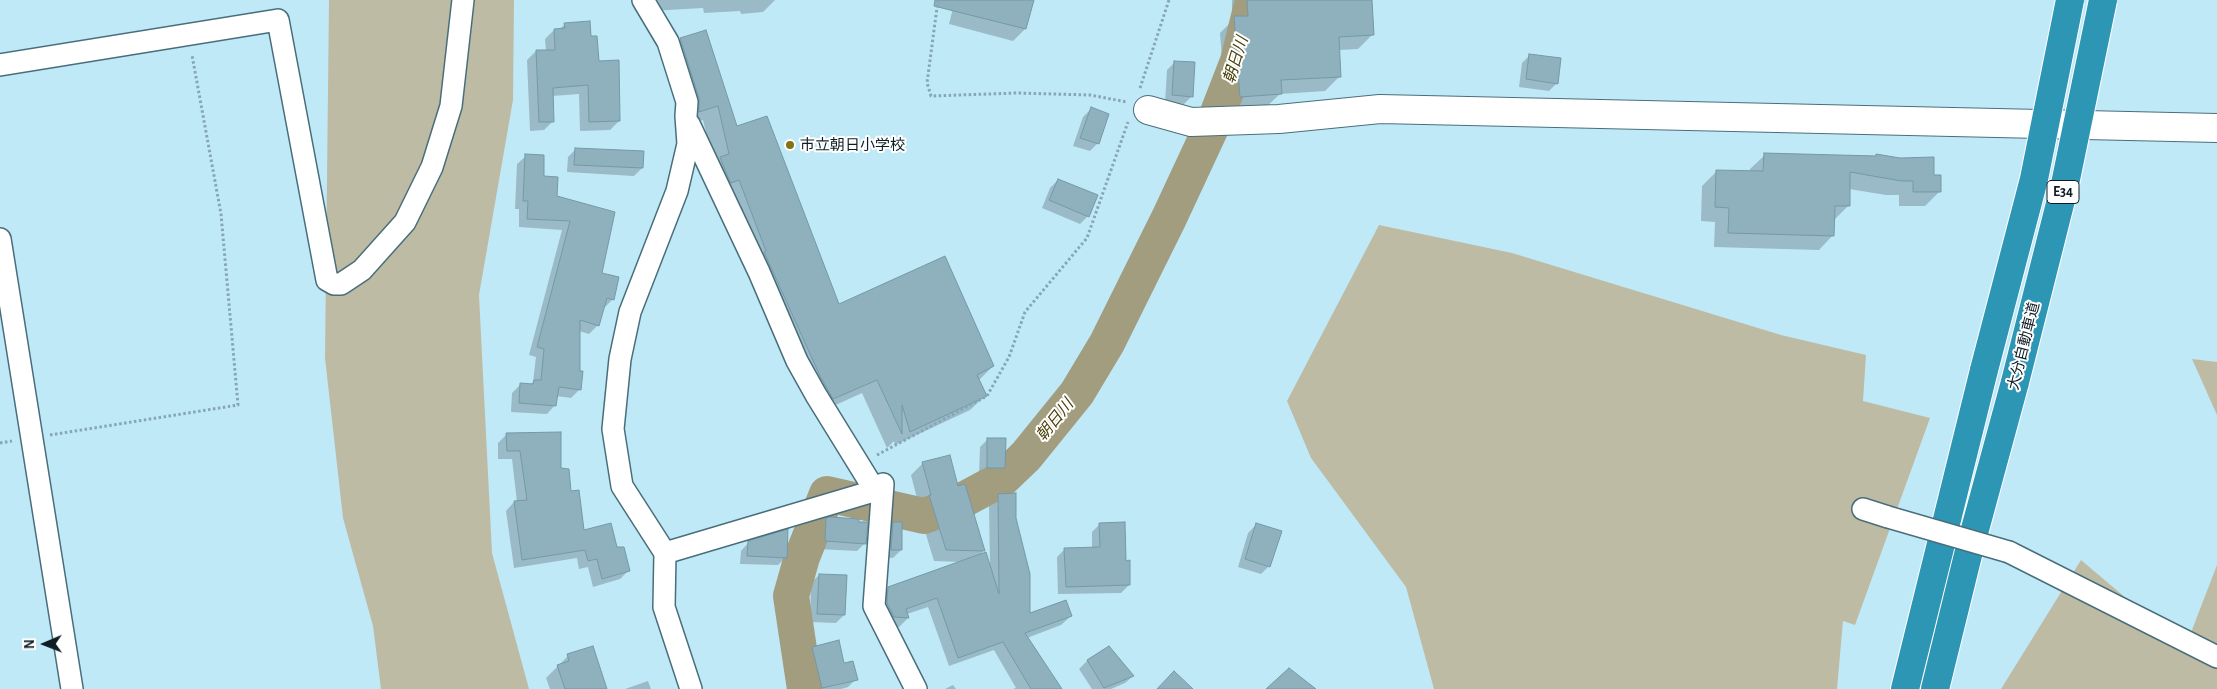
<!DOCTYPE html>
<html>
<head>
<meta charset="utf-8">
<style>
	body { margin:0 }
	#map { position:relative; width:2217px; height:689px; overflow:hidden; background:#c0e9f8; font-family:"Alegreya Sans",sans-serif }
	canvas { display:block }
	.north { position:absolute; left:20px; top:619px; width:50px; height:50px; -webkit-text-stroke:4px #fff; paint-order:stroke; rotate:269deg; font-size:14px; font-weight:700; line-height:20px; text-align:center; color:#0e1d23 }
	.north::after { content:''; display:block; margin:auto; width:18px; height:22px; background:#0e1d23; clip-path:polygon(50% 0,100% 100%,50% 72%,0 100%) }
</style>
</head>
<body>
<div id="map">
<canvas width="2217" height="689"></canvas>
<div class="north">N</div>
</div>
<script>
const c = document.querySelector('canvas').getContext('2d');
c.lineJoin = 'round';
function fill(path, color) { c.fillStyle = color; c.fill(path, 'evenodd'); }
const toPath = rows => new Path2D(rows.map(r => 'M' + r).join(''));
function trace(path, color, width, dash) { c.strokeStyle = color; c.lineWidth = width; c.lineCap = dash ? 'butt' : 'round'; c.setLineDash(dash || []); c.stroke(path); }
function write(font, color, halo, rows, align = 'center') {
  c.font = font + ' "Alegreya Sans","Noto Sans JP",sans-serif'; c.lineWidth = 4; c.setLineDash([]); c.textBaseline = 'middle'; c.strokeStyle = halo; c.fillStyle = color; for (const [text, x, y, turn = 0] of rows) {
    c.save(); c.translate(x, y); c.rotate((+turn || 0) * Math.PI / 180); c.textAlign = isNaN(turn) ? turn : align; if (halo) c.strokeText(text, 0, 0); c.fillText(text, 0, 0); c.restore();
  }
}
fill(toPath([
	[329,0,514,0,513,100,479,295,492,553,529,689,381,689,373,626,343,518,325,358],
	[1379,225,1512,253,1781,335,1866,355,1863,401,1930,418,1855,625,1843,621,1837,689,1434,689,1406,587,1311,458,1287,401],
	[2192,359,2217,362,2217,415],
	[2081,560,2185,648,2217,565,2217,689,2001,689]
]), '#bebba4');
fill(toPath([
	[650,0,775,0,763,12,741,14,740,11,704,13,703,8,651,11],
	[955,0,1032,0,1025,29,1013,41,949,24],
	[1232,0,1371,0,1373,34,1358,49,1339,50,1340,76,1325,91,1280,94,1265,108,1226,111,1220,33,1235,18,1252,17,1232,10],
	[565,24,590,38,619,121,610,130,580,131,579,94,552,96,553,121,544,130,530,131,527,60,536,51,546,51,545,39,554,30,559,30],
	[681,39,736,127,838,306,993,366,978,381,985,396,970,410,895,445,894,441,887,448,862,393,818,413,714,165,703,120,685,126,666,54],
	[1530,55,1557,83,1549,91,1519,87,1522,63],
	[1175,62,1192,96,1184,104,1165,103,1167,70],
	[1091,109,1098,143,1090,151,1073,146,1083,117],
	[576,149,642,168,634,176,567,172,568,157],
	[1765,155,1933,176,1940,191,1925,206,1899,206,1899,195,1886,195,1849,189,1848,206,1833,221,1833,235,1819,250,1714,247,1715,222,1701,221,1702,186,1716,172,1750,172,1750,169],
	[526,156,556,196,613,213,601,274,613,299,604,308,598,325,589,334,579,331,580,389,571,398,556,396,555,405,547,414,511,412,512,393,521,384,530,385,533,382,536,357,529,355,562,230,519,227,519,209,515,209,517,164],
	[1058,180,1088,216,1080,224,1042,208,1050,188],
	[507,434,560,469,583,532,616,548,629,570,620,579,593,587,588,567,579,569,577,558,514,568,506,511,514,502,517,502,512,459,498,459,498,443],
	[988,439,1004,467,996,475,979,475,980,447],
	[923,463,957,488,984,550,979,556,990,567,989,504,998,495,1015,518,1029,614,1071,616,1061,625,1027,638,1060,689,1013,689,1016,688,994,650,949,666,928,607,907,614,908,618,899,627,885,626,879,598,889,588,961,562,934,561,918,508,919,506,911,475],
	[827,519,865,543,857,551,817,549,819,527],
	[893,523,901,550,893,558,883,557,885,531],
	[1100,524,1124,562,1129,585,1121,593,1058,594,1057,557,1065,549,1092,548,1092,532],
	[1256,525,1269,566,1261,574,1238,567,1248,533],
	[749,542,786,557,778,565,740,564,741,551],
	[819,575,844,615,836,623,810,622,811,583],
	[1109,647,1133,676,1125,683,1111,689,1092,689,1079,669,1087,661],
	[812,648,843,665,856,679,848,687,841,689,812,689,804,656],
	[568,656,606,689,550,689,546,678],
	[648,681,651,689,625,689],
	[953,685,956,689,945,689]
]), '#0003');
trace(toPath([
	[805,689,791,596,802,557,827,494,924,516,952,506,1002,479,1026,456,1077,393,1107,343,1169,218,1217,115,1238,61,1253,0]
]), '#a29d7f', 36);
const building = toPath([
	[935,0,1034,0,1026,29,934,6,935,0],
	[1247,0,1372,0,1374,35,1339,37,1341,77,1281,80,1282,94,1240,97,1234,16,1248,16,1247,0],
	[590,21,591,36,597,36,599,61,619,60,620,121,589,122,588,85,553,88,554,122,539,122,536,50,555,50,554,29,565,28,564,23,590,21],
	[706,30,737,126,767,116,839,304,945,256,994,366,977,375,987,396,910,432,902,405,902,434,877,380,833,399,820,376,764,252,766,251,739,180,731,183,727,175,720,157,729,154,718,106,699,112,699,98,680,38,706,30],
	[1529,54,1561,58,1558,84,1526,79,1529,54],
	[1174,61,1195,62,1193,97,1172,95,1174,61],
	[1091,107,1109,114,1099,144,1080,138,1091,107],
	[575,148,644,151,643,168,574,165,575,148],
	[1764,153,1876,156,1876,154,1900,158,1934,157,1934,175,1941,175,1941,192,1913,192,1913,181,1901,181,1850,172,1850,206,1835,206,1834,236,1728,233,1729,208,1715,207,1716,170,1763,171,1764,153],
	[525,154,544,155,544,176,558,177,557,196,615,212,602,273,619,277,614,300,607,298,599,326,580,320,580,371,583,371,581,390,559,387,556,406,519,403,520,383,533,384,534,380,541,380,544,349,537,347,570,221,527,219,528,201,523,201,525,154],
	[1058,179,1098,195,1089,217,1049,200,1058,179],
	[561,432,561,468,569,469,571,491,579,490,584,530,611,523,617,547,624,547,630,571,602,579,597,559,588,561,585,550,522,560,514,501,527,500,520,451,507,451,506,433,561,432],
	[987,438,1006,438,1005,468,987,468,987,438],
	[950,455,958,486,965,484,985,551,946,550,929,495,931,495,922,462,950,455],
	[1016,493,1016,518,1030,574,1030,613,1066,600,1072,616,1025,633,1062,689,1031,689,1003,642,958,658,937,598,906,609,909,618,894,617,887,603,888,587,986,552,999,594,998,494,1016,493],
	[830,517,859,519,859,522,868,522,866,544,825,541,826,518,830,517],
	[893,522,902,522,902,550,891,550,893,522],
	[1125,522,1126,561,1130,560,1130,585,1066,587,1064,548,1100,547,1099,523,1125,522],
	[1256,523,1282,531,1270,567,1245,559,1256,523],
	[788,529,787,558,747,556,748,541,788,529],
	[819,574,847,575,845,615,817,614,819,574],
	[839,640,844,663,853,661,858,680,822,688,812,647,839,640],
	[593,646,607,689,565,689,557,665,569,661,567,654,593,646],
	[1109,646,1134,676,1104,688,1087,660,1109,646],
	[1289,668,1316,689,1266,689,1289,668],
	[1174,671,1193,689,1157,689,1174,671]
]);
fill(building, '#8eb1bd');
trace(building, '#7399a7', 1);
const street = toPath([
	[643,0,668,42,687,102,686,116,688,144,677,191,630,312,620,359,613,429,622,486,665,553,664,607,691,689],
	[0,65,278,20,327,280,334,284,341,284,362,270,405,222,432,167,451,106,463,0],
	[689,124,759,272,797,361,816,395,874,489],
	[0,239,72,689],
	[883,484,874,606,916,689],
	[1863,509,1888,517],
	[2009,552,2217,657],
	[665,553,867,493,883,484]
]);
const secondary = toPath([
	[1148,110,1191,122,1279,119,1380,109,2217,128]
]);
const highway = toPath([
	[1905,689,1984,370],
	[1935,689,1968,555,2015,382]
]);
trace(street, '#496e7b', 24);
trace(secondary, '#496e7b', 30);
trace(highway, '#fff', 30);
trace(toPath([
	[938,0,927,83,931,96,1017,93,1090,95,1127,102],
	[1140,88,1169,0],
	[50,435,238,405,221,214,192,55],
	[0,443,12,441],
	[877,455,987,396,1009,357,1025,312,1087,238,1128,122]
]), '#86a6b3', 3, [2.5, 2.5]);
trace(street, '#fff', 21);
trace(secondary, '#fff', 28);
trace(highway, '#2d96b5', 28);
const streetBridge = toPath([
	[1888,517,2009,552]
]);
const highwayBridge = toPath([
	[1984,370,2034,179,2070,0],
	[2015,382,2065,184,2103,0]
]);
trace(streetBridge, '#496e7b', 24, []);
trace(highwayBridge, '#fff', 30, []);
trace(streetBridge, '#fff', 21);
trace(highwayBridge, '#2d96b5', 28);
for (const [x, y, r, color] of [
	[790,145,5,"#827315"]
]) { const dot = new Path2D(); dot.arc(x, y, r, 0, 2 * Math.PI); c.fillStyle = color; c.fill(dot); trace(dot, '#fff', 2); }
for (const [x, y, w] of [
	[2063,192,32]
]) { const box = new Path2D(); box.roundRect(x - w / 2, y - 11.5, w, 23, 4); c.fillStyle = '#fff'; c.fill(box); trace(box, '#0e1d23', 1); }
write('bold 14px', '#0e1d23', null, [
	["E34",2063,192]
]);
write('15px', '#0e1d23', '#fff', [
	["市立朝日小学校",800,145]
], 'left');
write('15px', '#0e1d23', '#fff', [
	["大分自動車道",2024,346,-76]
]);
write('italic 16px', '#4c430c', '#fff', [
	["朝日川",1236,60,-73],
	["朝日川",1055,420,-51]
]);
</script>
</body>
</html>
